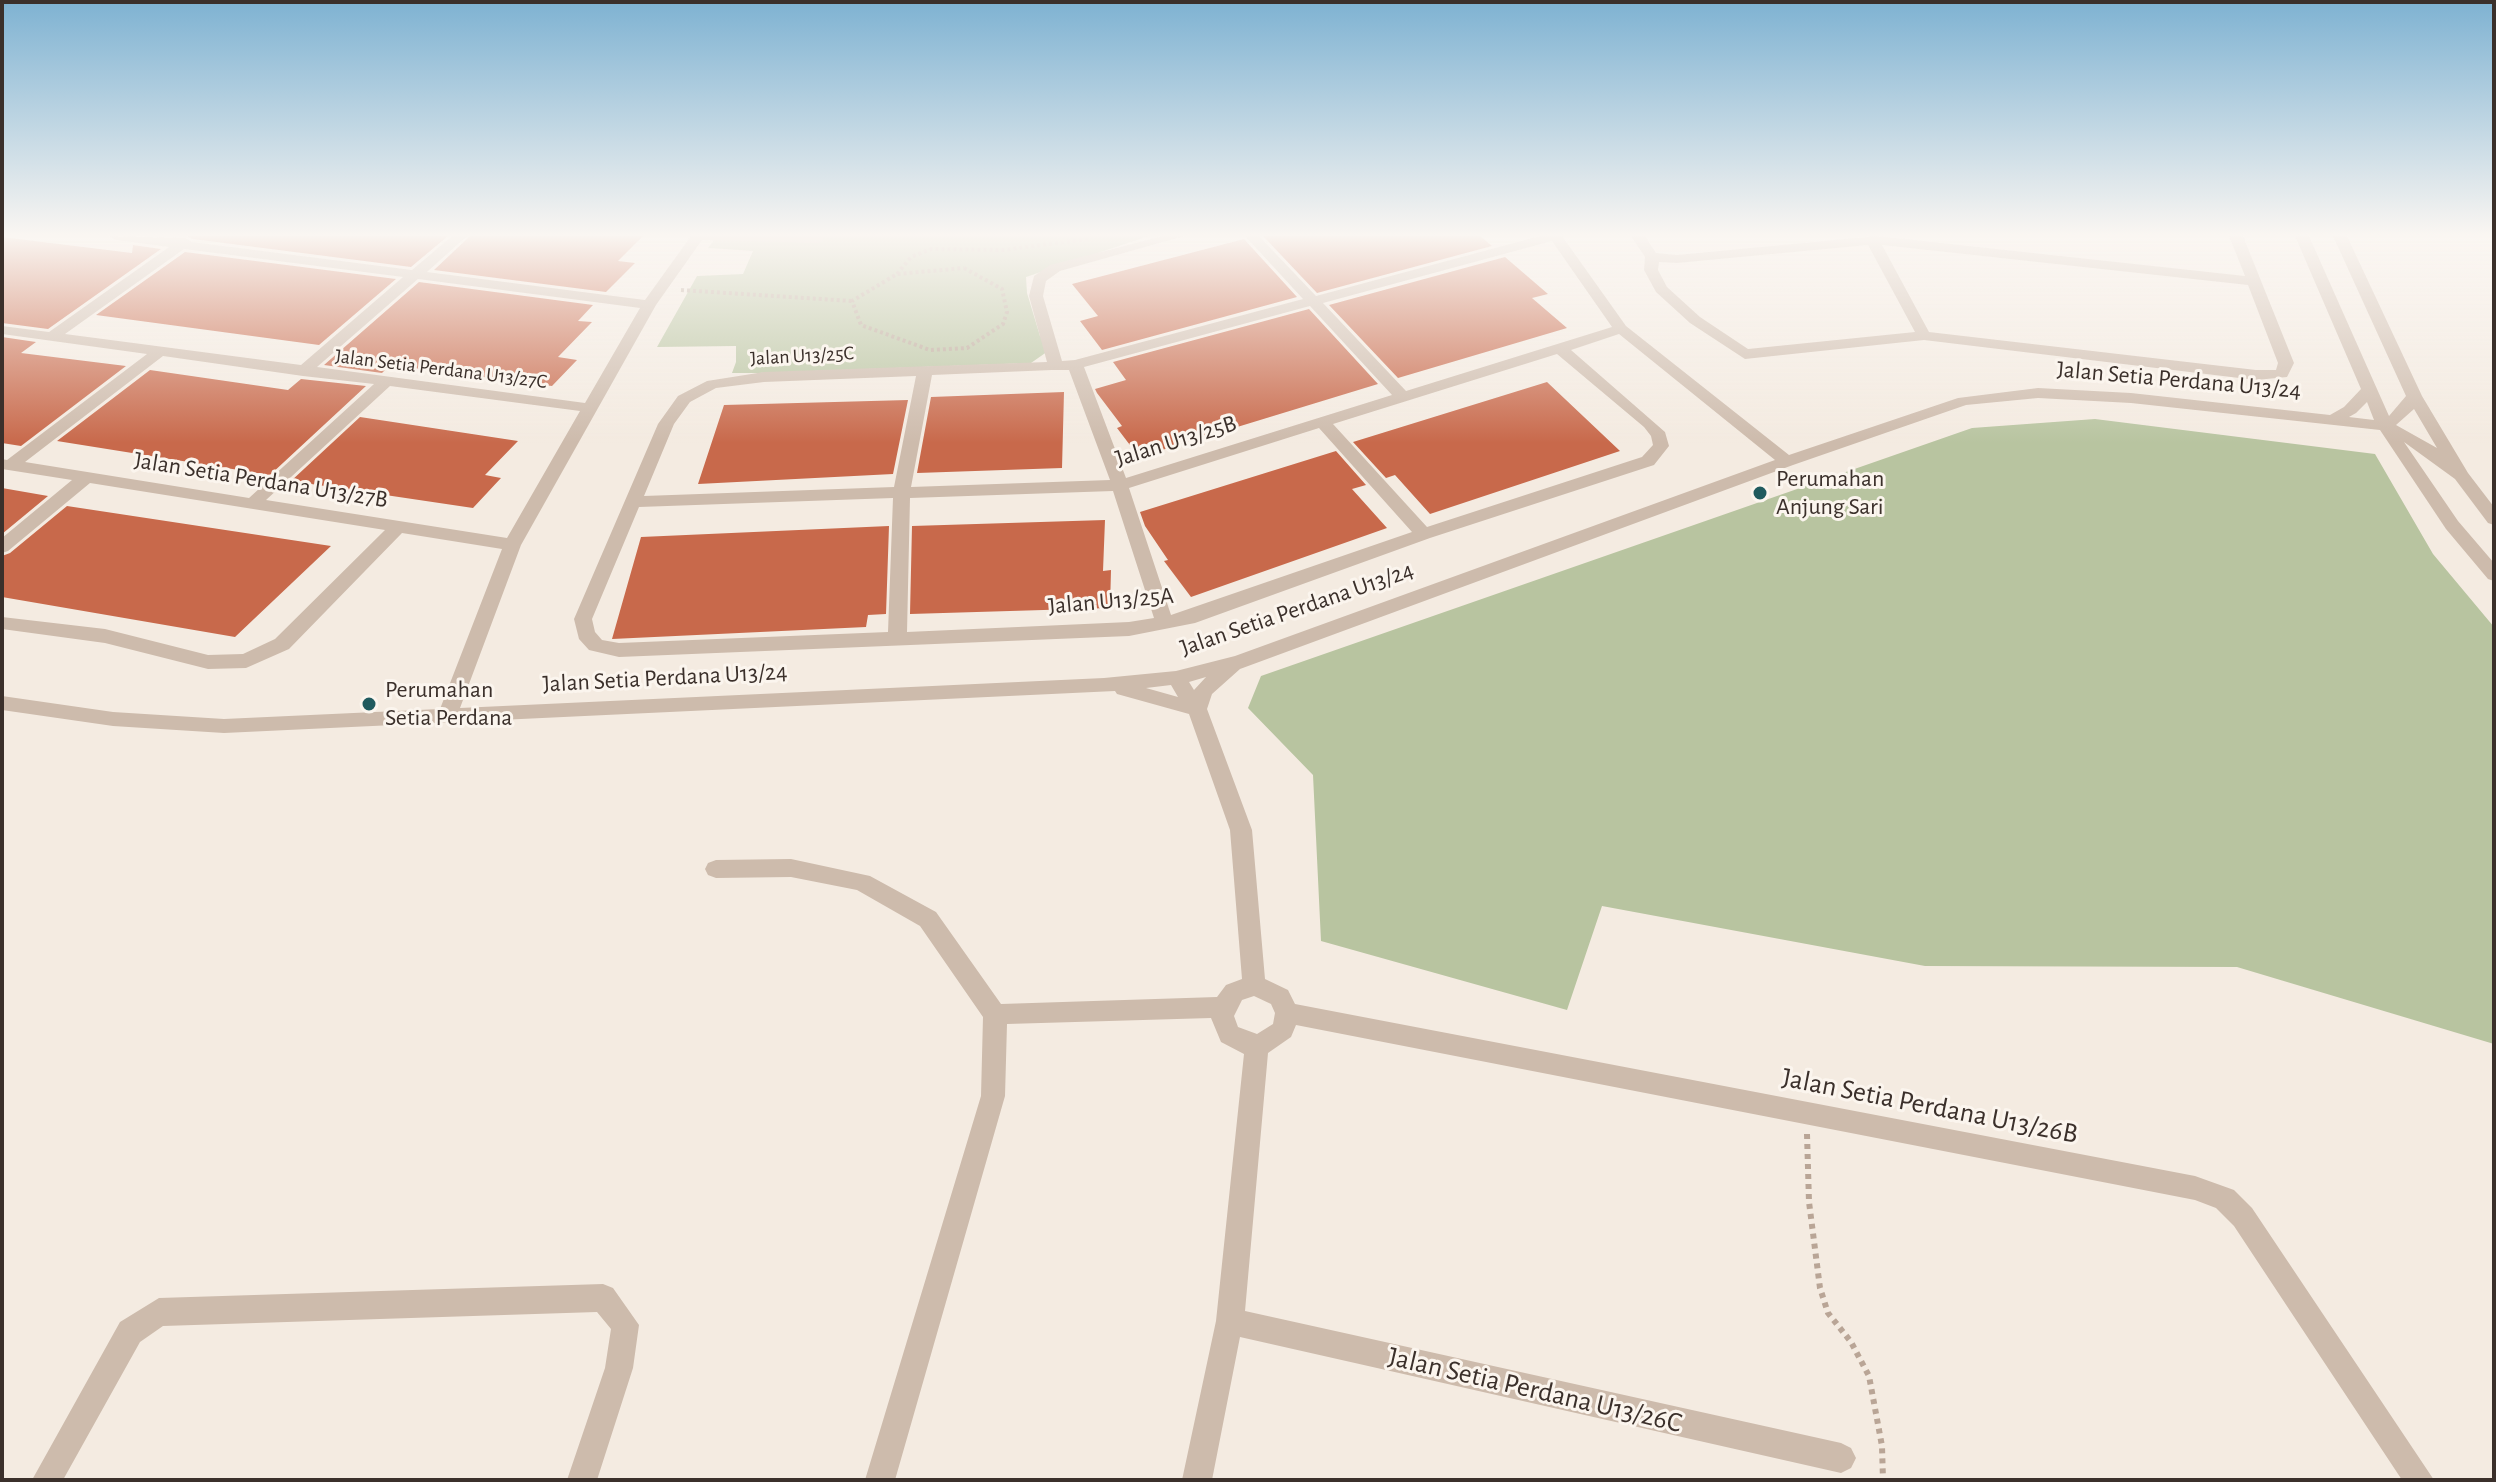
<!DOCTYPE html>
<html>
<head>
<meta charset="utf-8">
<style>
	body { margin:0 }
	#map { position:relative; width:2496px; height:1482px; overflow:hidden; background:#f4ebe1; font-family:"Alegreya Sans",sans-serif }
	canvas { display:block }
	.frame { position:absolute; inset:0; border:4px solid #3b302b; pointer-events:none }
</style>
</head>
<body>
<div id="map">
<canvas width="2496" height="1482"></canvas>
<div class="frame"></div>
</div>
<script>
const c = document.querySelector('canvas').getContext('2d');
c.lineJoin = 'round';
function fill(path, color) { c.fillStyle = color; c.fill(path, 'evenodd'); }
const toPath = rows => new Path2D(rows.map(r => 'M' + r).join(''));
function trace(path, color, width, dash) { c.strokeStyle = color; c.lineWidth = width; c.lineCap = dash ? 'butt' : 'round'; c.setLineDash(dash || []); c.stroke(path); }
function write(font, color, halo, rows, align = 'center') {
  c.font = font + ' "Alegreya Sans",sans-serif'; c.lineWidth = 6; c.setLineDash([]); c.textBaseline = 'middle'; c.strokeStyle = halo; c.fillStyle = color; for (const [text, x, y, turn = 0] of rows) {
    c.save(); c.translate(x, y); c.rotate((+turn || 0) * Math.PI / 180); c.textAlign = isNaN(turn) ? turn : align; if (halo) c.strokeText(text, 0, 0); c.fillText(text, 0, 0); c.restore();
  }
}
fill(toPath([
	[717,236,1149,236,1026,277,1027,293,1040,336,1051,349,1031,363,759,373,732,373,736,362,736,346,657,347,697,276,743,274,753,251,708,248],
	[2095,419,2375,454,2433,554,2494,627,2494,1044,2237,967,1925,966,1602,906,1567,1010,1321,941,1313,775,1248,708,1261,676,1972,428]
]), '#b8c4a0');
fill(toPath([
	[187,236,448,236,411,267,193,239],
	[470,236,643,236,618,261,635,263,606,292,434,270],
	[1263,236,1480,236,1492,246,1317,293],
	[2,237,132,253,133,245,161,249,48,329,2,323],
	[1244,239,1297,297,1102,350,1080,321,1098,316,1072,284],
	[185,252,396,279,319,345,96,315],
	[1505,257,1548,294,1532,298,1567,328,1398,378,1329,305],
	[419,282,593,305,578,321,592,322,558,357,577,360,552,386,390,365,382,373,324,365],
	[1309,309,1378,384,1139,457,1117,428,1122,426,1097,393,1095,389,1126,380,1113,362],
	[2,337,36,342,21,353,126,366,21,446,2,443],
	[150,370,288,390,301,379,366,386,270,475,57,441],
	[1547,382,1620,451,1430,514,1395,475,1386,478,1353,442],
	[1064,392,1062,468,917,473,931,397],
	[908,400,893,474,698,484,724,405],
	[360,417,518,441,485,475,501,478,473,508,291,481],
	[1336,451,1366,485,1352,489,1387,528,1191,597,1164,561,1168,560,1145,526,1140,512],
	[2,488,48,496,2,534],
	[67,506,331,546,235,637,2,597,2,556,10,553],
	[1105,520,1103,571,1111,570,1110,608,910,614,912,526],
	[889,526,886,614,868,615,866,627,612,639,641,537]
]), '#c8694b');
trace(toPath([
	[964,268,1002,289,1007,312,1003,324,967,348,930,350,861,325,852,301,897,274,964,268],
	[897,274,911,257,931,249,1003,250,1088,239],
	[681,290,852,301]
]), '#b9a596', 4, [3, 3]);
trace(toPath([
	[1807,1134,1809,1202,1820,1288,1828,1313,1851,1342,1869,1376,1882,1446,1883,1480]
]), '#b9a596', 6, [5, 5]);
fill(toPath([
	[109,236,185,238,192,242,412,270,452,236,467,236,427,272,645,300,691,236,825,236,822,242,817,243,702,240,656,305,521,545,460,708,1104,678,1176,671,1235,656,1775,460,1619,334,1571,350,1665,432,1669,446,1654,465,1430,538,1195,623,1129,636,619,657,589,650,579,639,574,619,658,424,678,396,707,381,764,372,1047,362,1029,296,1034,276,1050,265,1163,236,1184,236,1060,271,1046,281,1043,296,1062,361,1075,360,1303,299,1245,236,1259,236,1316,296,1540,236,1562,236,1626,326,1789,455,1958,398,2038,388,2131,393,2330,415,2344,407,2361,389,2295,236,2309,236,2389,416,2406,396,2333,236,2347,236,2422,396,2468,473,2494,507,2494,525,2488,523,2455,479,2404,442,2458,521,2494,563,2494,581,2488,579,2446,529,2380,430,2131,403,2038,398,1966,405,1793,465,1240,669,1212,694,1207,709,1252,830,1265,979,1288,990,1295,1004,2195,1176,2234,1190,2252,1208,2434,1480,2402,1480,2234,1226,2216,1208,2195,1200,1296,1025,1291,1037,1268,1053,1245,1311,1841,1443,1851,1448,1856,1458,1851,1468,1841,1473,1240,1337,1212,1480,1182,1480,1216,1321,1244,1054,1221,1042,1211,1018,1007,1024,1005,1096,895,1480,865,1480,981,1096,983,1017,920,926,857,890,791,877,716,878,708,875,705,869,708,863,716,860,791,859,870,876,936,912,1001,1004,1217,997,1226,985,1242,979,1230,830,1189,714,1117,694,1115,691,224,733,113,726,2,710,2,696,113,712,224,719,440,709,502,549,402,533,289,649,246,668,208,669,105,643,2,629,2,617,105,629,208,655,243,654,275,639,385,530,90,483,8,551,2,553,2,538,72,480,2,469,2,459,7,460,147,354,2,334,2,326,49,332,169,247,116,240,109,236],
	[1552,241,1612,327,1406,391,1323,303,1552,241],
	[184,249,403,277,301,365,65,334,184,249],
	[418,279,640,308,585,403,317,367,418,279],
	[1310,306,1392,395,1126,478,1084,367,1310,306],
	[1557,354,1644,427,1651,436,1653,445,1642,457,1427,527,1333,424,1557,354],
	[163,356,303,376,374,384,249,498,25,462,163,356],
	[1052,370,1069,370,1110,480,911,487,932,375,1052,370],
	[916,376,894,487,644,496,674,424,690,402,716,388,764,382,916,376],
	[390,386,580,411,507,538,266,500,390,386],
	[2367,402,2374,420,2349,417,2356,413,2367,402],
	[2414,409,2437,448,2396,425,2414,409],
	[1319,428,1412,532,1171,615,1129,488,1319,428],
	[1113,491,1154,618,1129,622,907,632,910,498,1113,491],
	[893,498,888,632,619,643,602,640,595,632,592,619,639,507,893,498],
	[1206,677,1194,690,1189,682,1206,677],
	[1171,685,1178,697,1146,688,1171,685],
	[1254,996,1271,1004,1275,1013,1273,1024,1257,1034,1238,1027,1234,1016,1242,1000,1254,996],
	[1631,236,1645,236,1656,253,1677,255,1877,236,2245,276,2229,236,2243,236,2294,363,2287,377,2256,380,1924,340,1745,359,1690,323,1656,292,1644,270,1645,257,1631,236],
	[1868,245,1915,332,1748,349,1700,317,1667,287,1658,270,1659,262,1677,263,1868,245],
	[1882,245,2248,285,2278,363,2276,370,2256,370,1929,332,1882,245],
	[603,1284,613,1288,639,1325,633,1368,597,1480,567,1480,605,1368,611,1329,597,1312,163,1326,140,1342,63,1480,32,1480,120,1322,159,1298,603,1284]
]), '#cdbbac');
const sky = c.createLinearGradient(0, 0, 0, 443);
sky.addColorStop(0, '#7eb2d2');
sky.addColorStop(0.53, '#faf6f2');
sky.addColorStop(1, '#faf6f200');
c.fillStyle = sky;
c.fillRect(0, 0, 2496, 443);
for (const [x, y, r, color] of [
	[1760,493,8,"#1f5a5e"],
	[369,704,8,"#1f5a5e"]
]) { const dot = new Path2D(); dot.arc(x, y, r, 0, 2 * Math.PI); c.fillStyle = color; c.fill(dot); trace(dot, '#fbf5ee', 3); }
write('20px', '#3b302b', '#fbf5ee', [
	["Jalan U13/25C",802,356,-3],
	["Jalan Setia Perdana U13/27C",441,369,7]
]);
write('24px', '#3b302b', '#fbf5ee', [
	["Jalan Setia Perdana U13/24",2179,380,5],
	["Jalan U13/25B",1176,441,-17],
	["Jalan Setia Perdana U13/27B",261,480,9],
	["Jalan U13/25A",1111,601,-5],
	["Jalan Setia Perdana U13/24",1297,609,-19],
	["Jalan Setia Perdana U13/24",665,678,-3]
]);
write('24px', '#3b302b', '#fbf5ee', [
	["Perumahan",1776,479],
	["Anjung Sari",1776,507],
	["Perumahan",385,690],
	["Setia Perdana",385,718]
], 'left');
write('28px', '#3b302b', '#fbf5ee', [
	["Jalan Setia Perdana U13/26B",1930,1106,11],
	["Jalan Setia Perdana U13/26C",1535,1390,13]
]);
</script>
</body>
</html>
